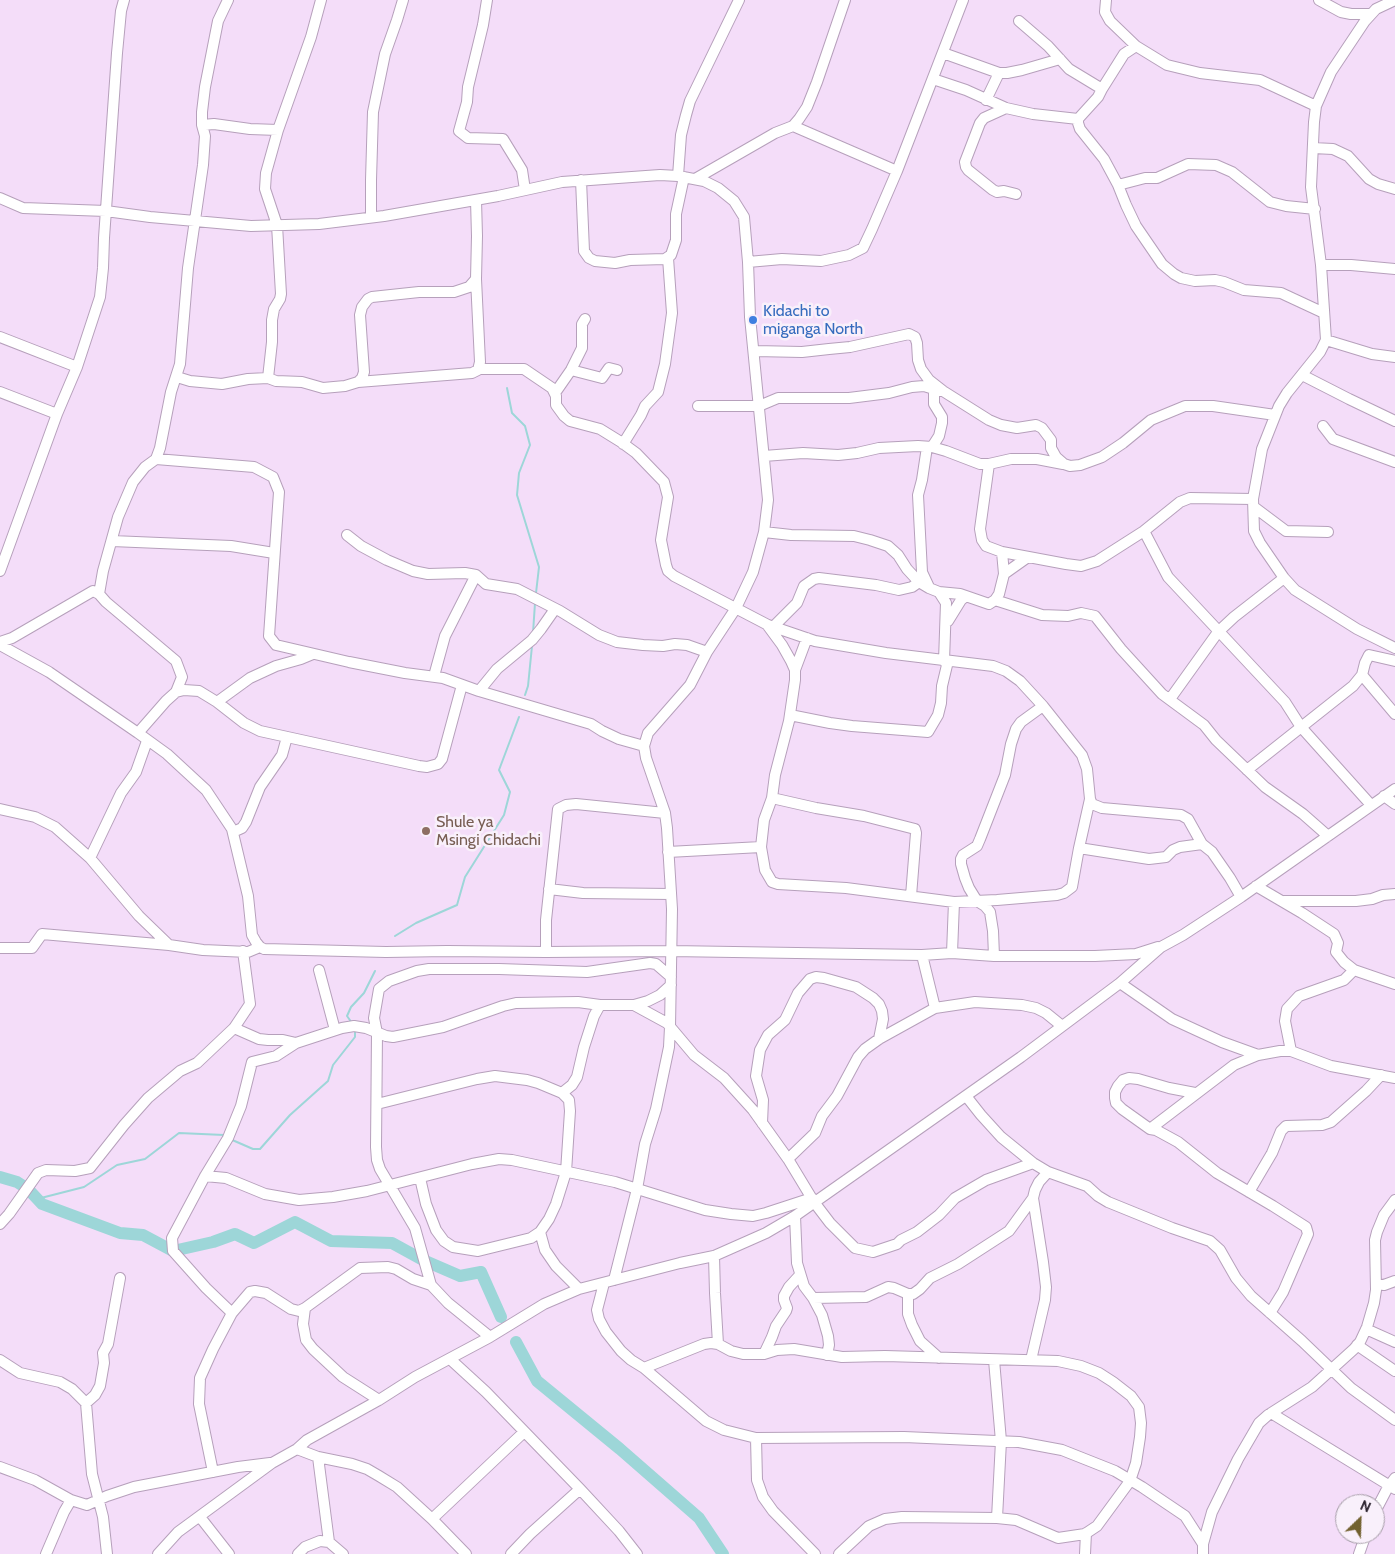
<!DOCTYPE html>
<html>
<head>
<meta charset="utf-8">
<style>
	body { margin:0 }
	#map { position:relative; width:1395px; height:1554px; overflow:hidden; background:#f4ddf9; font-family:Cabin,sans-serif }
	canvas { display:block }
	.north { position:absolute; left:1335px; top:1494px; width:50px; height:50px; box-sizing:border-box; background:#f9f0fb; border:1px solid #a69da8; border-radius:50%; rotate:24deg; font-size:14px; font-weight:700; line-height:20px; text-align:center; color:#29202b }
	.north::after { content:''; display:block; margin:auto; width:18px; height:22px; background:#72612f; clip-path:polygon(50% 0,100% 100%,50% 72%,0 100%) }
</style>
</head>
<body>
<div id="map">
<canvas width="1395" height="1554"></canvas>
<div class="north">N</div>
</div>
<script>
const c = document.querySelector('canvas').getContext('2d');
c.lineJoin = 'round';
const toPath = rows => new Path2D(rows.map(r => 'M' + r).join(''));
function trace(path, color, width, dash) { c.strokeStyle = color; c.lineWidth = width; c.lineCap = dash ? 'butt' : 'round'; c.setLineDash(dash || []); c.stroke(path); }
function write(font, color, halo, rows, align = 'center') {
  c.font = font + ' Cabin,sans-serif'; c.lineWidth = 5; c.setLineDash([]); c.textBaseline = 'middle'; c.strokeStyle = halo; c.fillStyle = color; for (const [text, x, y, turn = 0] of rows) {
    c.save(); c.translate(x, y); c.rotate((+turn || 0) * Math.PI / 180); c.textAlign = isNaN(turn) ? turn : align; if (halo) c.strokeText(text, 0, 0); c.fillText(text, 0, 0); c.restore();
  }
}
trace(toPath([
	[507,388,512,413,525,426,530,445,519,473,517,495,539,567,536,593],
	[533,633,535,603],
	[525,695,528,686,532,646],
	[395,936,416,923,457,905,465,877,504,815,510,792,499,770,519,717],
	[352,1023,347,1016,351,1007,364,993,375,971],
	[230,1139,253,1149,260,1149,290,1115,328,1081,333,1065,355,1037,355,1030],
	[37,1199,84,1187,117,1165,145,1159,179,1133,224,1135]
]), '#9dd6d8', 2);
trace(toPath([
	[0,1177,17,1182,28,1189,42,1204,120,1233,143,1235,173,1251,213,1242,235,1234,254,1243,295,1222,331,1241,392,1243,423,1260,460,1276,481,1272,501,1317],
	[516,1342,537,1381,620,1449,699,1518,723,1554]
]), '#9dd6d8', 12);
const minor = toPath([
	[487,0,483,25,468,87,467,102,459,131,468,138,503,139,522,170,525,190],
	[1106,0,1105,12,1110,21,1136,46],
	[1319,0,1341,12,1351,14,1370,14],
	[1395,0,1376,9,1365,21,1331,72,1316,106,1314,122,1311,187,1321,265,1326,340,1320,352,1287,393,1279,406,1262,449,1253,499,1254,531,1260,543,1284,578,1295,590,1357,629,1395,648],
	[1019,21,1048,46,1069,69,1102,89,1124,54,1136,46,1167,65,1200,73,1260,80,1316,106],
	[943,53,999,73,1007,73,1022,70,1060,59],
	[933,79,966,90,1006,108,1033,114,1078,119],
	[1102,89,1098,97,1078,119,1078,123,1080,129,1104,159,1118,185,1126,205,1136,226,1162,264,1174,274,1181,278,1195,281,1215,280,1224,282,1244,290,1281,293,1324,313],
	[986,100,999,73],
	[1006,108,984,118,980,123,965,162,966,167,968,170,993,190,997,192,1004,191,1016,194],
	[202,125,214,124,250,129,278,130],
	[793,126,897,171],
	[1313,148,1333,149,1348,156,1369,179,1378,184,1395,189],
	[678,176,681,135,686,115,690,101,739,0],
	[695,179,775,133,793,126,799,119,807,107,817,82,845,0],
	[581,180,584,251,589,258,595,261,615,263,630,260,665,259,671,255,676,240,676,214,684,177],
	[1118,185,1145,178,1157,178,1188,164,1216,165,1232,172,1270,202,1286,206,1315,209],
	[0,198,23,208,106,211,150,217,251,226,319,224,384,216,498,196,562,182,660,175,678,176,704,181,718,188,734,201,744,217,748,262,750,317,768,500,764,532,753,572,736,608,707,652,690,685,648,733,644,746,646,758,665,813,667,828,672,909,670,1027,669,1047,656,1109,645,1144,637,1189,614,1280],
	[371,217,371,180,373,112,385,54,397,20,403,0],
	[748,262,782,259,821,261,849,255,863,248,872,229,897,171,963,0],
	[1321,265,1351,265,1395,269],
	[0,337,77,367],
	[1326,340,1372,354,1395,357],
	[755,351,802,352,829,349,850,347,909,334,915,337,917,343,918,360,921,369,929,380,943,391,989,420,1001,425,1017,428,1036,425,1042,428,1051,440,1051,448,1056,457,1064,464,1070,466,1080,465,1102,457,1123,443,1151,420,1185,406,1213,406,1275,415],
	[479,369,524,369,552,388,556,396,556,405,564,416,570,421,600,429,621,442,636,453,664,482,668,497,661,540,666,565,668,571,674,576,768,625,815,641,886,653,993,666,1006,671,1020,681,1043,706,1082,755,1087,769,1090,799,1092,804,1102,808,1181,815,1188,819,1202,844,1212,852,1230,878,1241,897],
	[571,370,602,378,609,368,617,370],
	[1302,375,1349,399,1395,421],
	[177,377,190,381,222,384,248,379,268,378,276,381,302,382,323,388,345,386,358,382,362,378,364,372,360,315,362,307,368,299,372,297,419,292,454,292,469,287,476,279,477,236,476,200],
	[268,378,272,342,272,320,274,309,280,299,281,294,277,225,265,189,266,173,278,130,311,37,321,0],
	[358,382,472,373,478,370,480,362,476,279],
	[0,392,57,414],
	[555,393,571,370,582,348,582,324,585,319],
	[698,406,759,406,778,398,849,398,889,393,912,387,924,386,940,391],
	[1323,426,1333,439,1395,462],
	[623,444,641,415,645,406,658,392,665,364,672,313,668,258],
	[927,447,922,480,918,495,922,572,929,587],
	[932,447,939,436,942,423,942,417,934,404,934,389],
	[764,456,803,453,838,455,857,453,879,448,918,446,932,447,946,451,980,464,989,464,1011,459,1037,459,1063,464],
	[156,459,160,448,171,392,180,364,188,268,203,165,205,136,202,125,202,112,205,87,218,21,228,0],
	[989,464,980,529,982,540,986,546,1002,552,1066,564,1081,566,1097,561,1144,531,1180,502,1190,498,1253,499],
	[1254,507,1286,531,1328,532],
	[1144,531,1168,577,1285,702,1301,727,1371,805],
	[764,532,791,535,854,536,870,540,888,546,898,555,907,569,919,582,929,588,939,592,960,594,989,604,995,600,999,594,1004,574,1002,552],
	[347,535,361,546,387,560,413,571,428,574,465,573,476,575,486,584,517,589,560,611,599,635,617,642,643,645,663,646,675,644,687,645,707,652],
	[112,541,231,546,274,553],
	[0,571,57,414,77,367,100,297,103,268,104,238,117,53,121,11,124,0],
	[1004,574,1028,557],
	[939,592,946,603,944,661],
	[995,600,1042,615,1068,616,1081,613,1095,616,1121,649,1162,694,1204,725,1216,740,1265,787,1303,814,1328,836],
	[948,621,961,600,966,596],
	[768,626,782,645,791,661,795,670,795,680,789,721,775,775,772,798,764,820,761,847,765,870,772,882,778,884,846,888,954,902,997,900,1057,895,1064,893,1072,887,1079,848,1090,799],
	[773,627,797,603,804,586,814,579,819,578,876,585,899,590,912,587,919,582],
	[0,642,12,638,93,591,99,594],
	[0,645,49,672,138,733,167,754,206,790,232,829,248,896,252,935,256,942,260,947,264,949,386,952,447,951,546,952,671,951,922,955,952,953,994,956,1095,956,1136,954,1158,947],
	[795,670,807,638],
	[1362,675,1365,663,1369,655,1395,661],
	[434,676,445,636,476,575],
	[462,685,442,759,438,764,427,767,419,766,260,731,244,723,217,702,199,691,184,690,176,692,182,677,176,661,106,602,99,594,103,571,118,517,133,482,145,467,156,459,254,467,273,477,279,492,269,636,276,645,349,662,405,673,443,678,479,691,591,724,602,731,619,739,644,746],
	[479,691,497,669,532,640,541,629,555,609],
	[1170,699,1218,632,1234,617,1284,578],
	[217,702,250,678,276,666,301,659,313,654],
	[790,715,830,723,852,726,928,732,938,715,941,703,942,686,948,661],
	[138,733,166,701,176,692],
	[1247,770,1353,686,1362,675,1395,714],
	[1384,796,1395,804],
	[772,798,816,808,864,816,915,829,916,833,911,896],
	[0,809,35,817,55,827,90,858,139,916,169,945],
	[233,832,242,828,246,822,260,787,282,755,287,737],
	[1079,848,1149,859,1166,857,1173,850,1180,847,1202,844],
	[668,852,761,847],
	[90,858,121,793,136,772,147,741],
	[1256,886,1302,913,1334,934,1338,943,1336,952,1344,962,1354,970,1395,984],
	[549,889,583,893,671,894],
	[1284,901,1356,901,1372,899,1383,895,1395,894],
	[0,948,32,948,42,934,169,945,203,950,248,952,260,947],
	[546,952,546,920,558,809,566,805,576,804,665,813],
	[952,953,954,902],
	[922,955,935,1008],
	[994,956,993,931,990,912,985,906,977,901,969,888,965,878,961,864,961,859,963,855,977,846,980,839,1005,775,1011,744,1016,729,1021,722,1043,706],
	[319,970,335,1030],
	[1120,983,1172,1019,1222,1042,1258,1055],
	[634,1005,667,1023,694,1055,724,1078,753,1110,788,1159,814,1202,830,1223,855,1248,873,1252,897,1244,901,1240,917,1232,939,1215,955,1198,986,1180,1033,1163],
	[234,1028,259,1039,268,1040,283,1040,296,1043],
	[1291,1051,1285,1021,1287,1009,1299,996,1344,980,1354,970],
	[562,1093,572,1085,577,1077,584,1047,594,1016,600,1005],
	[1195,1093,1169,1088,1138,1079,1129,1078,1123,1080,1118,1086,1115,1092,1115,1098,1116,1103,1122,1109,1150,1129,1156,1130,1178,1142,1217,1173,1273,1206,1306,1227,1308,1234,1283,1292,1270,1313],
	[966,1096,981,1115,1001,1137,1033,1163,1048,1172,1087,1186,1098,1196,1108,1202,1172,1228,1210,1241,1220,1250,1236,1278,1251,1296,1302,1341,1351,1388,1395,1420],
	[377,1104,477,1079,495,1076,527,1080,538,1083,562,1093,569,1100,570,1111,566,1172,556,1204,549,1219,540,1232,531,1238,478,1251,453,1247,444,1241,436,1230,426,1204,420,1178],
	[762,1123,763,1100,756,1076,760,1050,768,1035,785,1020,798,993,810,979,816,977,824,978,856,987,873,998,879,1004,882,1011,883,1019,879,1039],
	[1150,1129,1234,1065,1258,1055,1280,1051,1291,1051,1331,1066,1395,1078],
	[788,1159,815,1133,822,1116,837,1096,858,1057,865,1049,879,1039,935,1008,975,1002,1022,1005,1036,1008,1046,1013,1062,1026],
	[205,1176,226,1178,265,1194,299,1200,333,1197,367,1191,472,1164,499,1159,512,1160,615,1182,705,1210,731,1214,753,1216,766,1213,812,1198],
	[1249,1192,1272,1153,1281,1131,1286,1126,1322,1125,1331,1122,1366,1091,1381,1075],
	[795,1216,797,1263,804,1286,813,1298,822,1315,828,1336,829,1345,827,1355],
	[0,1224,9,1214,38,1173,46,1170,75,1171,90,1168,124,1125,148,1098,180,1071,197,1063,234,1028,250,1004,243,951],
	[540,1232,545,1250,556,1266,579,1289],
	[714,1256,715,1293,718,1344],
	[604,1283,597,1310,599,1319,606,1332,621,1351,631,1360,644,1368,706,1421,724,1430,756,1438,904,1437,1019,1442,1062,1450,1115,1471,1142,1487,1185,1516,1203,1544,1203,1554],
	[1376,1284,1384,1285,1395,1281],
	[908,1294,908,1314,912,1325,920,1341,939,1358],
	[813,1298,866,1297,888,1287,894,1288,908,1294,913,1294,920,1289,930,1278,958,1264,1009,1231,1033,1198],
	[305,1308,303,1324,306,1340,313,1349,343,1377,379,1400],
	[232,1313,206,1288,173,1251,172,1238,205,1176,228,1138,241,1106,252,1062,276,1056,296,1043,342,1028,354,1026,366,1028,386,1036,393,1037,443,1027,503,1006,516,1003,578,1002,600,1005,634,1005,648,1001,660,995,671,985],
	[1366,1329,1395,1342],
	[490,1337,448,1303,431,1285,415,1228,380,1169,377,1160,376,1147,377,1033,374,1018,379,989,389,981,417,971,429,969,499,969,587,972,650,963,656,964,671,977],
	[1357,1345,1395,1371],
	[764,1354,772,1337,776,1326,786,1311,787,1308,784,1300,784,1296,789,1287,800,1275],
	[450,1359,486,1392,580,1489,619,1531,637,1554],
	[0,1360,20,1373,60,1382,72,1389,86,1403,92,1474,103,1517,107,1554],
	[994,1360,1001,1441,997,1518],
	[1031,1360,1045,1300,1046,1287,1043,1262,1033,1198,1035,1190,1039,1182,1048,1172],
	[644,1368,704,1344,711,1343,718,1344,731,1351,743,1354,764,1354,777,1350,794,1349,842,1357,885,1356,1058,1361,1081,1366,1099,1373,1113,1382,1131,1396,1139,1407,1141,1423,1140,1437,1136,1463,1130,1481,1097,1526,1085,1534,1058,1538,1016,1520,997,1518,902,1517,885,1519,869,1526,839,1554],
	[86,1403,95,1395,100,1386,104,1363,103,1353,108,1344,120,1278],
	[1271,1413,1395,1489],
	[756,1438,757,1480,763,1497,773,1511,815,1554],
	[297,1449,318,1457,352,1464,367,1469,379,1476,397,1487,432,1519,466,1554],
	[318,1457,329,1542],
	[0,1467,35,1480,71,1500,87,1505,107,1496,134,1487,238,1467,270,1463],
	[213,1472,199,1404,200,1378,213,1349,232,1313,250,1292,255,1291,266,1293,291,1309,299,1311,305,1308,360,1268,388,1267,396,1269,413,1279,431,1285],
	[1375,1512,1387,1489,1395,1478],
	[200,1517,229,1554],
	[432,1519,523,1433],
	[1203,1544,1212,1512,1238,1459,1259,1423,1268,1415,1312,1387,1354,1349,1360,1342,1367,1327,1374,1303,1376,1290,1375,1240,1377,1232,1384,1215,1395,1200],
	[46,1554,64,1512,71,1500],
	[158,1554,178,1532,272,1463,297,1449,307,1440,379,1400,415,1377,490,1337,544,1304,579,1289,680,1263,714,1256,766,1233,795,1216,1021,1057,1120,983,1161,947,1183,935,1241,897,1395,789],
	[298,1554,305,1547,320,1541,329,1542,343,1554],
	[511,1554,530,1534,580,1489],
	[1085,1554,1086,1533],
	[1359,1554,1366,1534]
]);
trace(minor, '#b6a0bb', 12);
trace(minor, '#fff', 10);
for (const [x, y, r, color] of [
	[753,320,5,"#3f7fe0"],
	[426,831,5,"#8d6e63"]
]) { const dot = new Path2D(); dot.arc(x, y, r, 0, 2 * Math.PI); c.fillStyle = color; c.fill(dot); trace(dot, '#f9f0fb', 2); }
write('16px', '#366cbe', '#f9f0fb', [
	["Kidachi to",763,311],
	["miganga North",763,329]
], 'left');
write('16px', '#785e54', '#f9f0fb', [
	["Shule ya",436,822],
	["Msingi Chidachi",436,840]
], 'left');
</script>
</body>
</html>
